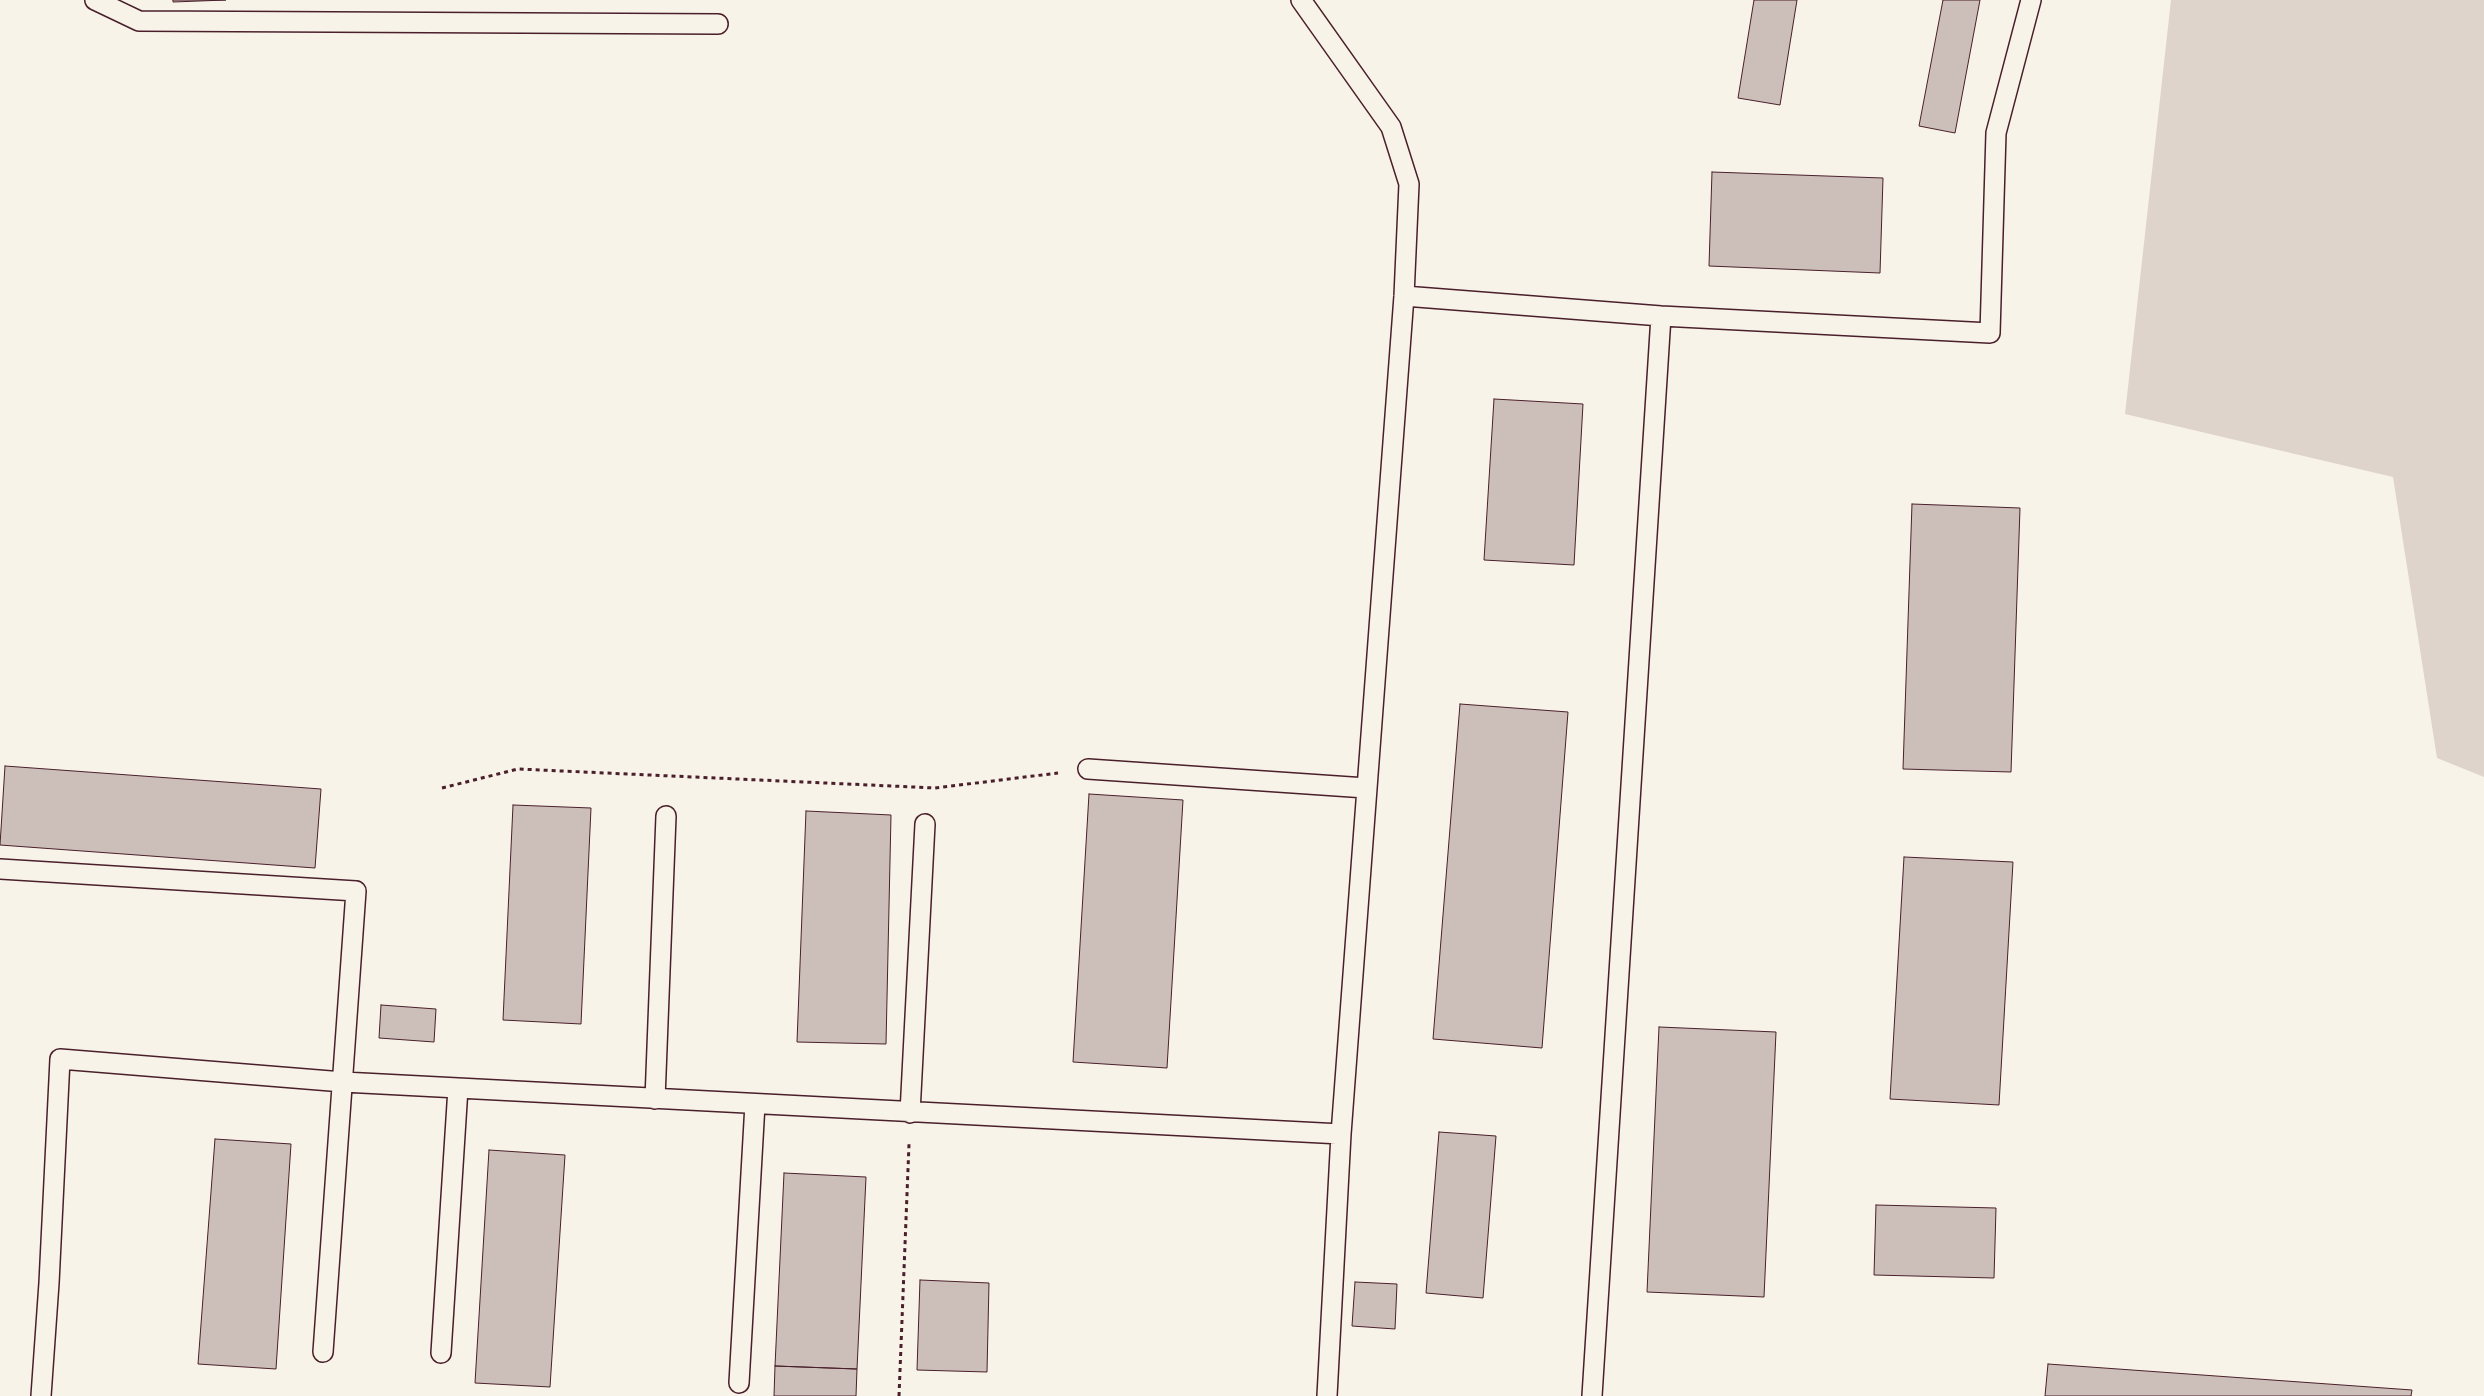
<!DOCTYPE html>
<html>
<head>
<meta charset="utf-8">
<style>
	body { margin:0 }
	canvas { display:block; background:#f7f3e8 }
</style>
</head>
<body>
<canvas width="2484" height="1396"></canvas>
<script>
const c = document.querySelector('canvas').getContext('2d');
c.lineJoin = 'round';
function fill(path, color) { c.fillStyle = color; c.fill(path, 'evenodd'); }
const toPath = rows => new Path2D(rows.map(r => 'M' + r).join(''));
function trace(path, color, width, dash) { c.strokeStyle = color; c.lineWidth = width; c.lineCap = dash ? 'butt' : 'round'; c.setLineDash(dash || []); c.stroke(path); }
fill(toPath([
	[2171,0,2484,0,2484,777,2437,758,2393,477,2125,414]
]), '#ded4cc');
const building = toPath([
	[173,0,226,0,173,2,173,0],
	[1754,0,1797,0,1780,105,1738,98,1754,0],
	[1943,0,1980,0,1955,133,1919,126,1943,0],
	[1712,172,1883,178,1880,273,1709,266,1712,172],
	[1494,399,1583,404,1574,565,1484,560,1494,399],
	[1912,504,2020,508,2011,772,1903,769,1912,504],
	[1460,704,1568,712,1542,1048,1433,1039,1460,704],
	[5,766,321,789,315,868,0,845,5,766],
	[1089,794,1183,800,1167,1068,1073,1062,1089,794],
	[513,805,591,808,581,1024,503,1020,513,805],
	[806,811,891,815,886,1044,797,1042,806,811],
	[1904,857,2013,862,1999,1105,1890,1099,1904,857],
	[381,1005,436,1009,434,1042,379,1038,381,1005],
	[1659,1027,1776,1032,1764,1297,1647,1292,1659,1027],
	[1439,1132,1496,1136,1483,1298,1426,1293,1439,1132],
	[215,1139,291,1144,276,1369,198,1364,215,1139],
	[489,1150,565,1155,550,1387,475,1383,489,1150],
	[784,1173,866,1177,857,1369,775,1366,784,1173],
	[1876,1205,1996,1208,1994,1278,1874,1275,1876,1205],
	[920,1280,989,1283,987,1372,917,1370,920,1280],
	[1355,1282,1397,1284,1395,1329,1352,1326,1355,1282],
	[2048,1364,2412,1390,2411,1396,2045,1396,2048,1364],
	[775,1366,857,1369,856,1396,774,1396,775,1366]
]);
fill(building, '#ccbfb9');
trace(building, '#4a1f2b', 1);
const service = toPath([
	[95,0,139,21,718,24],
	[1301,0,1391,127,1409,184,1404,296,1341,1134,1327,1396],
	[1404,296,1661,316,1990,333,1996,133,2031,0],
	[1088,769,1366,788],
	[0,869,356,891,323,1352],
	[655,1099,666,816],
	[910,1113,925,824],
	[441,1353,458,1088],
	[739,1383,755,1104],
	[41,1396,49,1283,60,1059,343,1082,1341,1134],
	[1592,1396,1661,316]
]);
trace(service, '#4a1f2b', 22);
trace(toPath([
	[442,788,518,769,935,788,1058,773],
	[899,1396,909,1144]
]), '#4a1f2b', 3, [4, 4]);
trace(service, '#f7f3e8', 19);
</script>
</body>
</html>
